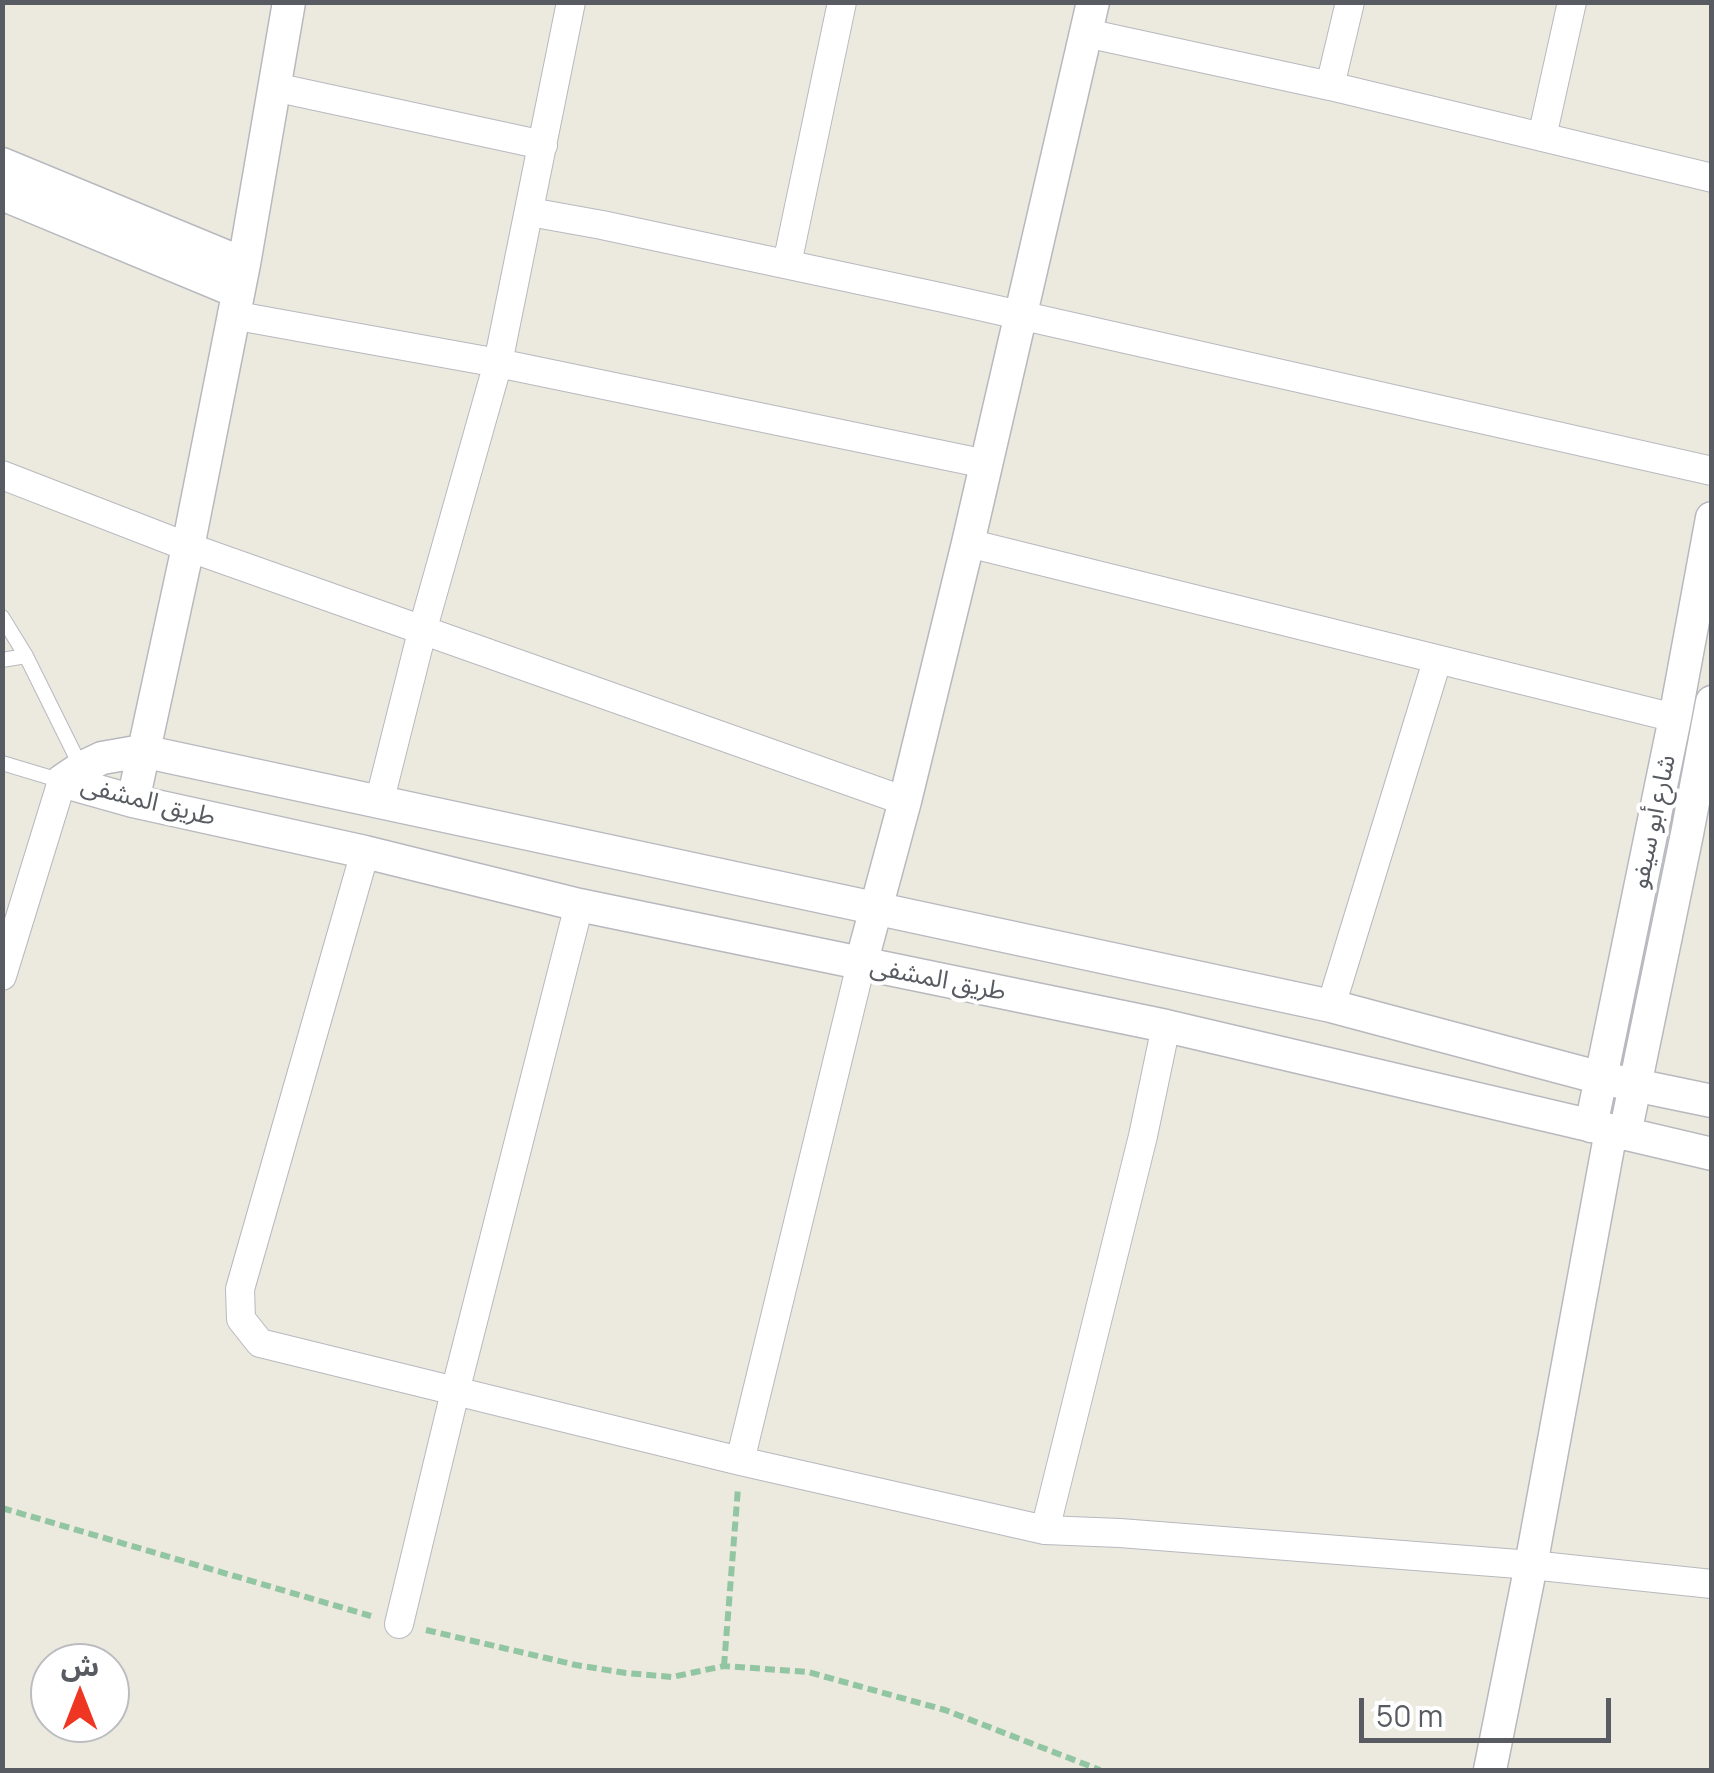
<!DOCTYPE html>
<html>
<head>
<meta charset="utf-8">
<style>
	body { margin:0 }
	#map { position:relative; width:1714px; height:1773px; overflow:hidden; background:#ece9de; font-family:Manrope,"Noto Sans Arabic",sans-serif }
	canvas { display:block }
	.frame { position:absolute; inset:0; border:5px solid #585b61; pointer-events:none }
	.north { position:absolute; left:30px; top:1643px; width:100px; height:100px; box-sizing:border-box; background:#fff; border:2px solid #bcbdc0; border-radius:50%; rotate:0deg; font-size:28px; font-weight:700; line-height:40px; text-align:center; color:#585b61 }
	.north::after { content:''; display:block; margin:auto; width:35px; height:45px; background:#ef3622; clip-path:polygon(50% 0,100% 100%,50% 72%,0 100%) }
	.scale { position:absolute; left:1359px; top:1698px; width:252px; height:45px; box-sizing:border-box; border:5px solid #585b61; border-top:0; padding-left:12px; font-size:30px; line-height:35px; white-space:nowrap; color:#585b61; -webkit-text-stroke:8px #fff; paint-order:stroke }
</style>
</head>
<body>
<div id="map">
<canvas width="1714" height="1773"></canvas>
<div class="frame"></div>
<div class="north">ش</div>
<div class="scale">50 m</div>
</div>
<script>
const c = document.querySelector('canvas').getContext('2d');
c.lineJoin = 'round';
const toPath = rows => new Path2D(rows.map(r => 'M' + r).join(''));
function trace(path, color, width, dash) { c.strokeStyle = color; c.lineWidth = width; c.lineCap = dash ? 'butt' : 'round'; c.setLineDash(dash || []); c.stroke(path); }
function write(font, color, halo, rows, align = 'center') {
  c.font = font + ' Manrope,"Noto Sans Arabic",sans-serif'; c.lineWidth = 8; c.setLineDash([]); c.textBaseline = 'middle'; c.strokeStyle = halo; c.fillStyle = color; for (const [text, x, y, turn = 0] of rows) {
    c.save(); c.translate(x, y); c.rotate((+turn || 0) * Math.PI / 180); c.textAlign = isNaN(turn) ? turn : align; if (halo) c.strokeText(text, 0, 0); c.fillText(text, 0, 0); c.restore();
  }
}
const service = toPath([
	[2,617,26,656,81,767],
	[2,660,26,656],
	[2,763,62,781]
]);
const minor = toPath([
	[1086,33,1330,86,1712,178],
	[1330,86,1350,2],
	[274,87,543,145],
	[1542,137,1572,2],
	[530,212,602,225,944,298,1712,471],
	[787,264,842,2],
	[232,315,498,363,986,464],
	[2,475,188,547,905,801],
	[968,543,1675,718],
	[379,803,423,628,498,363,571,2],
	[365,852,240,1289,241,1319,260,1343,740,1461,1045,1530,1120,1533,1531,1565,1712,1584],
	[2,976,62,781],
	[1331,1006,1437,661],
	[740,1461,861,964],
	[1045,1530,1143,1136,1166,1026],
	[399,1624,455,1392,579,905]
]);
const tertiary = toPath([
	[2,164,244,264],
	[2,194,238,292],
	[62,781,81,768,102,758,142,751,1331,1006,1601,1078,1712,1101],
	[62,781,133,801,365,852,579,905,1166,1026,1712,1154],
	[133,801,188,547,244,264,289,2],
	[861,964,905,801,968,543,1093,2],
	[1591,1126,1675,718,1712,518],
	[1625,1134,1687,834,1712,702],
	[1490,1770,1531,1565,1611,1131]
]);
trace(service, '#b7b9bf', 16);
trace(minor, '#b7b9bf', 30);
trace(tertiary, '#b7b9bf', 35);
trace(toPath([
	[2,1508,371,1616],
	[426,1630,576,1665,626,1673,672,1677,724,1666,808,1672,945,1710,1100,1770],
	[724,1666,738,1488]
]), '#92c6a2', 6, [10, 5]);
trace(service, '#fff', 14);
trace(minor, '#fff', 28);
trace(tertiary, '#fff', 32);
write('25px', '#585b61', '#fff', [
	["طريق المشفى",148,802,14],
	["شارع أبو سيفو",1654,822,-78],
	["طريق المشفى",938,980,11]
]);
</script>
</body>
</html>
